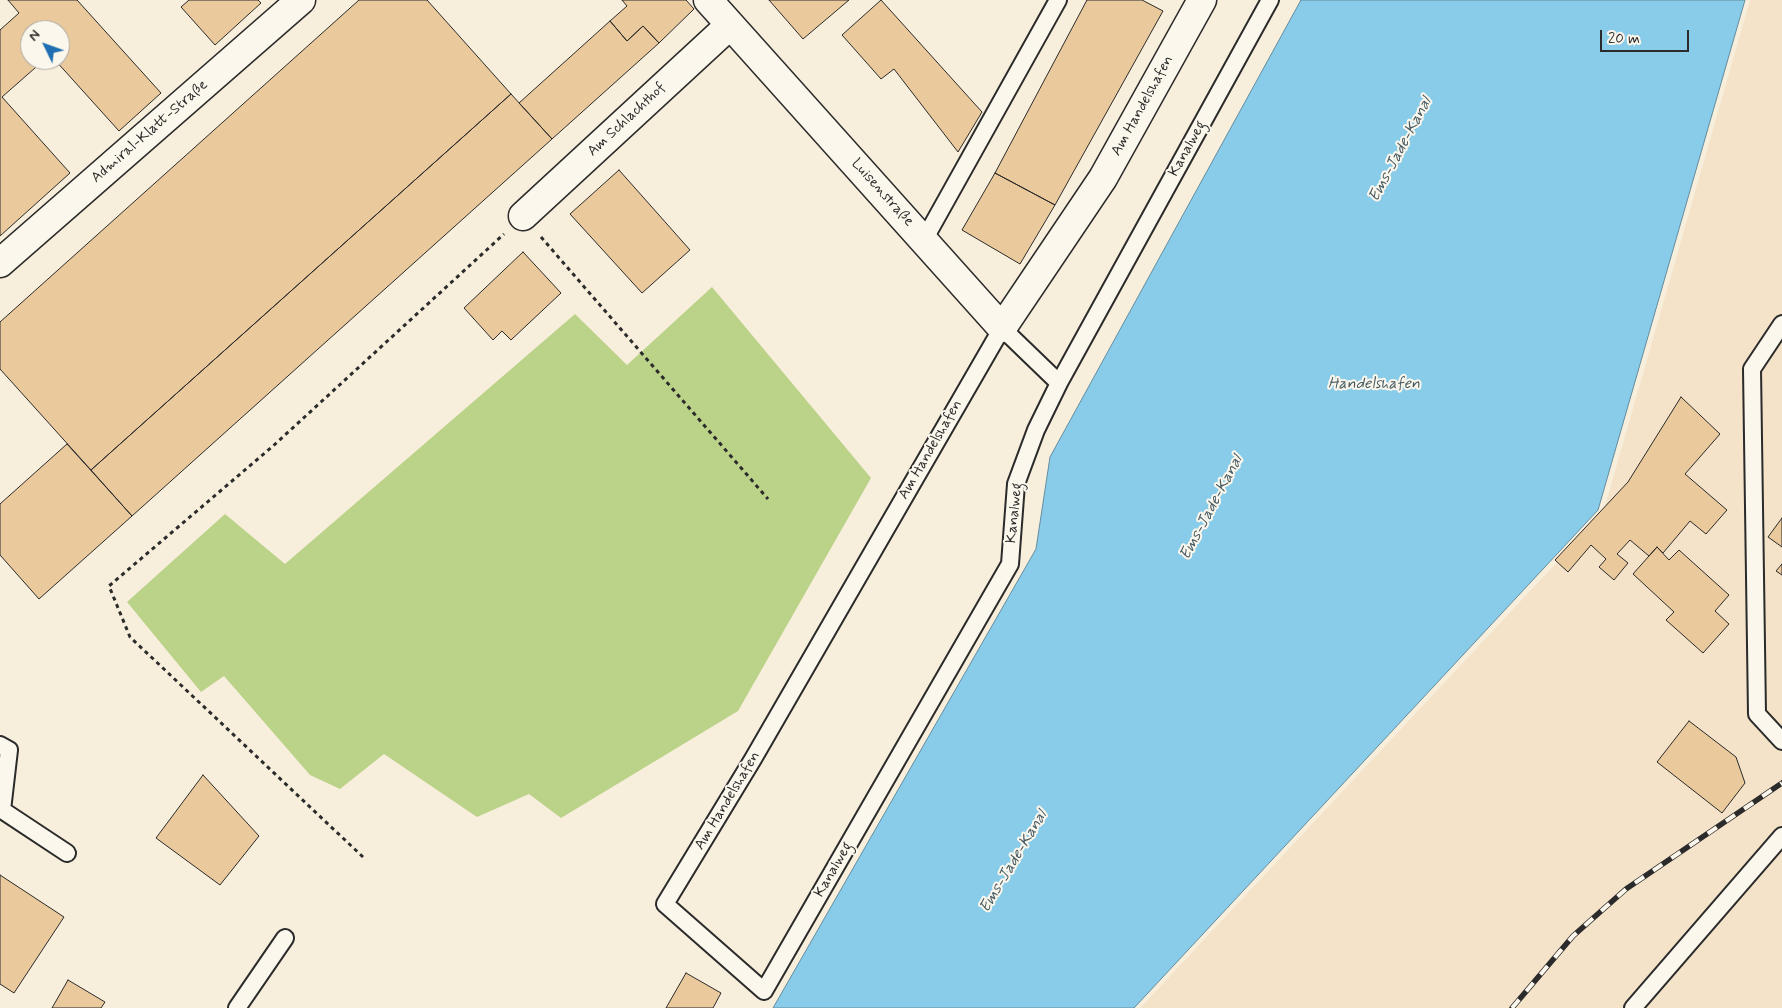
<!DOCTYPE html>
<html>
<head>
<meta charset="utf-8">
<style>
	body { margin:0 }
	#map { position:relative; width:1782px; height:1008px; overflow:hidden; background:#f8eedc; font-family:Mynerve,sans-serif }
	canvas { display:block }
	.north { position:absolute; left:20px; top:20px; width:50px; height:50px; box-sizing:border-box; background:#fbf7ec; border:1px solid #a8a59f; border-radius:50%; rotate:312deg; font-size:14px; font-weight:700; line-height:20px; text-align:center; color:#2b2b2b }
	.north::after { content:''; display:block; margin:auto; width:18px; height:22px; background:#1f6fb2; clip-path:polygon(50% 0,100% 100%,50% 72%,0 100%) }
	.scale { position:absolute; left:1600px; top:30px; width:89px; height:22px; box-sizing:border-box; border:2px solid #2b2b2b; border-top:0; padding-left:6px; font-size:15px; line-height:18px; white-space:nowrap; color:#2b2b2b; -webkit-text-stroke:4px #fbf7ec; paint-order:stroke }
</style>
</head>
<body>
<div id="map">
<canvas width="1782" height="1008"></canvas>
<div class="north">N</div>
<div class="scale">20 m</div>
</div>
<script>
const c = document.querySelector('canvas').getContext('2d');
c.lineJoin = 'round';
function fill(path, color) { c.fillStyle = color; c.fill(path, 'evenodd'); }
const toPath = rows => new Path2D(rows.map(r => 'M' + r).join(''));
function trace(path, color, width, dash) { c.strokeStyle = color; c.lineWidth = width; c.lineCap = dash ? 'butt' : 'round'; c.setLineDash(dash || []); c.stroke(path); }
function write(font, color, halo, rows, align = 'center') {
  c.font = font + ' Mynerve,sans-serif'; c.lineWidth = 4; c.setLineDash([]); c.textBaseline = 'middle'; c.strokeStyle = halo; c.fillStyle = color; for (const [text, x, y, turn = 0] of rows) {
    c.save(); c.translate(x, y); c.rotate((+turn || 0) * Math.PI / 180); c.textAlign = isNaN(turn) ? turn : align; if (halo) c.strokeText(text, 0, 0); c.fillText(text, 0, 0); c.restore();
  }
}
fill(toPath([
	[1750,0,1782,0,1782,1008,1140,1008,1603,513]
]), '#f4e3c9');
fill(toPath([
	[712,287,871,478,738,711,561,818,529,794,477,817,384,754,340,789,310,775,224,676,201,692,127,602,225,514,285,564,575,314,627,365]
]), '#bbd289');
const water = toPath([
	[1301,0,1745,0,1598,510,1134,1008,773,1008,1036,549,1050,457,1301,0]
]);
fill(water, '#89ccea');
trace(water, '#638c9e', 1);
const building = toPath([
	[8,0,77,0,161,93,119,131,55,60,60,60,60,30,30,30,30,60,44,60,2,97,70,173,0,236,0,30,19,13,8,0],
	[189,0,258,0,261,3,215,45,181,7,189,0],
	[359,0,427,0,511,94,91,470,0,369,0,322,359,0],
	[622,0,686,0,694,9,659,43,643,26,627,41,610,21,627,6,622,0],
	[769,0,849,0,803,39,769,0],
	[881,0,982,112,958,152,894,69,881,79,842,35,881,0],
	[1087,0,1142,0,1163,11,1055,205,995,173,1087,0],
	[610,21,627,41,643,26,659,43,552,139,519,103,610,21],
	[511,94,552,139,132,516,91,470,511,94],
	[619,170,690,250,642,293,570,214,619,170],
	[995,173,1055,205,1020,264,962,230,995,173],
	[523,252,561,293,511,340,502,331,493,340,464,308,523,252],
	[1681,397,1720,434,1685,474,1727,510,1706,534,1690,521,1663,553,1657,547,1649,556,1630,540,1617,554,1628,563,1614,580,1599,567,1606,559,1591,545,1568,572,1555,560,1628,482,1681,397],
	[67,444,132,516,39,599,0,555,0,504,67,444],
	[1782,518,1782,547,1768,537,1782,518],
	[1657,547,1669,560,1679,550,1729,595,1715,611,1729,624,1703,653,1666,620,1674,612,1633,574,1657,547],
	[1782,564,1782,575,1776,571,1782,564],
	[1689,721,1736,757,1745,783,1722,813,1657,762,1689,721],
	[203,775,259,836,220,885,156,838,203,775],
	[0,875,64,917,14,993,0,984,0,875],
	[686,973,721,993,713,1008,666,1008,686,973],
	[68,980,105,1002,101,1008,52,1008,68,980]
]);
fill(building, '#eaca9c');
trace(building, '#2b2b2b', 1);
const lane = toPath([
	[924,240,1058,0],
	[1782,324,1752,369,1757,714,1782,741],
	[1059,383,1002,328,753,759,665,904,764,991,1010,564,1016,484,1036,430,1059,383,1270,0],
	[0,745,9,750,2,810,67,853],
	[237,1008,285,938],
	[1633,1008,1782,836]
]);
const street = toPath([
	[708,0,1002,328,1103,178,1202,0],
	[523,216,730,25],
	[0,263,301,0]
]);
trace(lane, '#2b2b2b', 20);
trace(street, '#2b2b2b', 31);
trace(toPath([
	[541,237,768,499],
	[363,857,130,637,109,586,273,446,504,234]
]), '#2b2b2b', 3, [4, 4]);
trace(lane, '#fbf7ec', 16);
trace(street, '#fbf7ec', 28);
const rail = toPath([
	[1512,1008,1573,936,1626,889,1782,783]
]);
trace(rail, '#2b2b2b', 5.5);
trace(rail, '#fbf7ec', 4, [11]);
write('15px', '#2b2b2b', '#fbf7ec', [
	["Am Handelshafen",1143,106,-61],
	["Am Schlachthof",627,120,-43],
	["Admiral-Klatt-Straße",150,132,-41],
	["Kanalweg",1188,149,-61],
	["Luisenstraße",882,193,48],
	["Am Handelshafen",931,450,-60],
	["Kanalweg",1015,513,-84],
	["Am Handelshafen",728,801,-59],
	["Kanalweg",834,870,-60]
]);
write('italic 16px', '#475b64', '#fbf7ec', [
	["Ems-Jade-Kanal",1401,150,-62],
	["Handelshafen",1374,385],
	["Ems-Jade-Kanal",1212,508,-62],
	["Ems-Jade-Kanal",1014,862,-59]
]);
</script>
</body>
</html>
